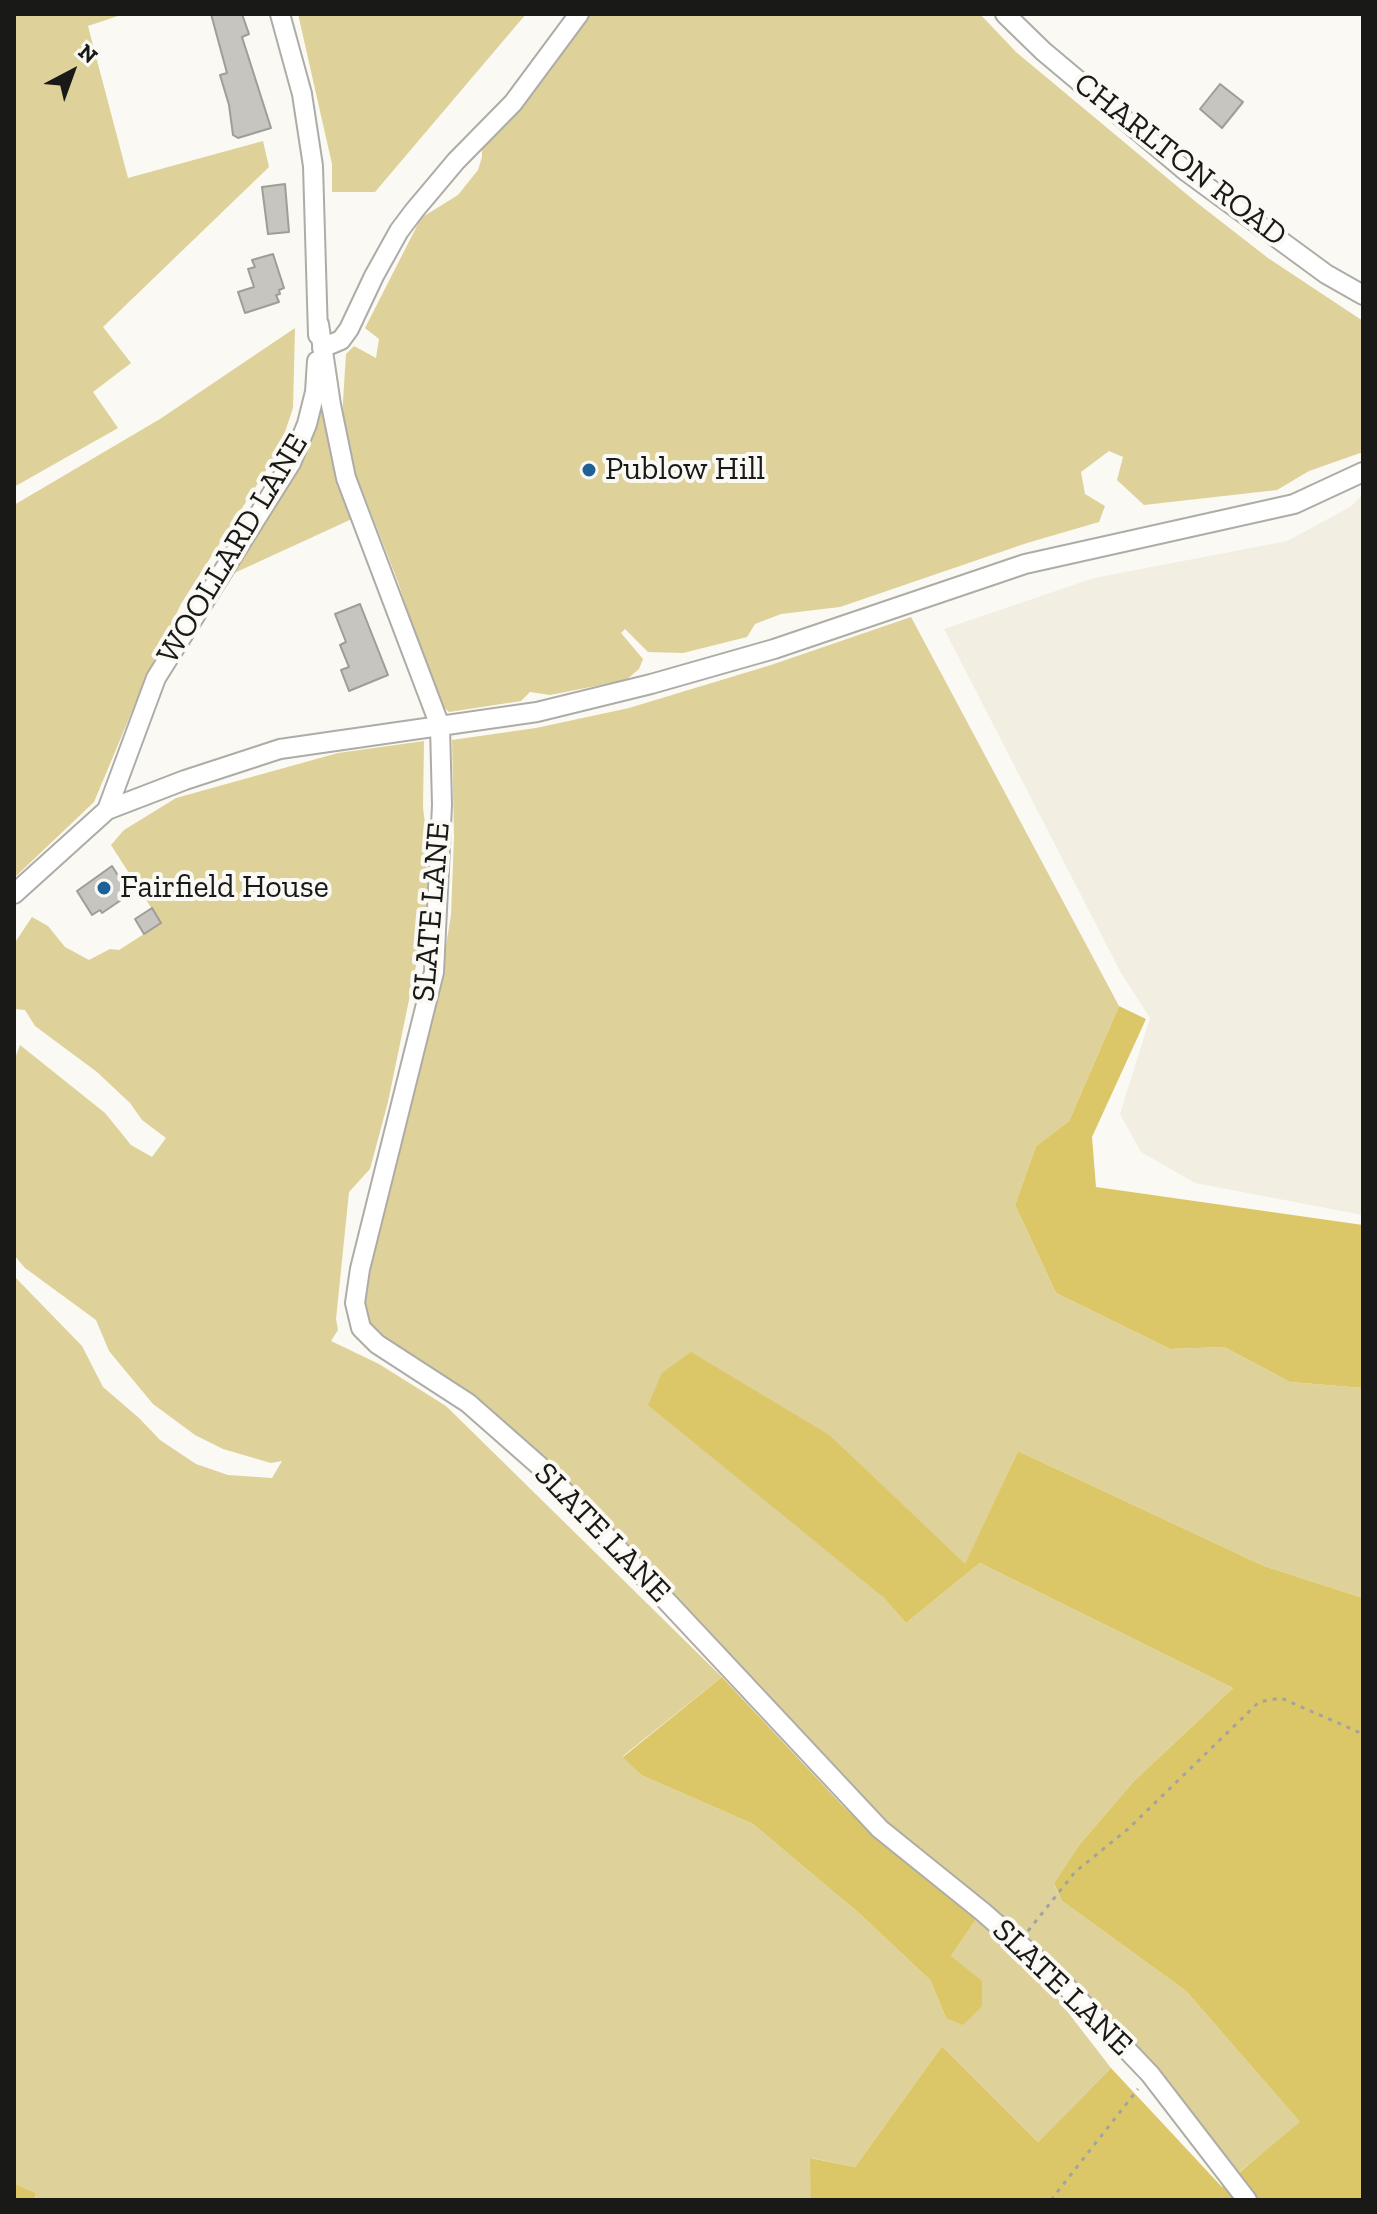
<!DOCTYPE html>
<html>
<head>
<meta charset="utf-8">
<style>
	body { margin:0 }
	#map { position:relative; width:1377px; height:2214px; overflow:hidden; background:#faf9f4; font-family:"Zilla Slab",serif }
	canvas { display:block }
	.frame { position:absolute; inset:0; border:16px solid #191917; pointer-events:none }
	.north { position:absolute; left:32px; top:32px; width:80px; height:80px; -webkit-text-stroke:6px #faf9f4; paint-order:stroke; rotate:41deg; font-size:22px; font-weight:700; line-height:32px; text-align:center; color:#191917 }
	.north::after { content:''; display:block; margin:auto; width:28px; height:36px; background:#191917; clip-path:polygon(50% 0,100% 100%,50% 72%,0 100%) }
</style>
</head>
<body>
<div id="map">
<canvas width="1377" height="2214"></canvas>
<div class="frame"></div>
<div class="north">N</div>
</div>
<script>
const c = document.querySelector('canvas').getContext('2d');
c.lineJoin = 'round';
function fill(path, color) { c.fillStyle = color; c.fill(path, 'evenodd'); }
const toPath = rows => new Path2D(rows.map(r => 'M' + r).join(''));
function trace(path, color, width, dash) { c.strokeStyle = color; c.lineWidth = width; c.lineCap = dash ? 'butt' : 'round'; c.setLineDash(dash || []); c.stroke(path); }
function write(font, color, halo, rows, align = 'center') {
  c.font = font + ' "Zilla Slab",serif'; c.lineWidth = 8; c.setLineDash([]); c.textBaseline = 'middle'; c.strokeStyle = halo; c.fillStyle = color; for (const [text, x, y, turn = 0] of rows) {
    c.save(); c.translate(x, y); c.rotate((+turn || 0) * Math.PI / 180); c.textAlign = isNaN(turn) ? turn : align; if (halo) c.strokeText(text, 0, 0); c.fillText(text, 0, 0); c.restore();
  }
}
fill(toPath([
	[1363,494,1363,1215,1195,1183,1141,1152,1120,1114,1150,1018,1121,973,944,629,1094,578,1287,541,1350,507]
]), '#f2efe2');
fill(toPath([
	[14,14,124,14,88,26,128,178,263,141,269,167,103,327,131,363,93,392,118,428,14,487],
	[298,14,526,14,375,192,332,192,332,164],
	[591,14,980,14,1016,52,1196,202,1268,258,1363,321,1363,452,1309,471,1277,490,1144,505,1117,480,1123,457,1109,451,1081,472,1085,494,1105,506,1099,522,1027,543,840,607,781,614,755,624,747,637,683,653,648,652,625,629,621,633,643,659,639,669,626,680,550,695,530,692,521,701,449,712,438,702,398,582,355,472,342,417,346,354,354,346,376,358,379,339,365,328,421,218,458,195,478,170,482,157,482,146,517,113,582,23],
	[295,328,293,408,279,450,181,604,149,671,94,802,14,878,14,505,160,419],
	[321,405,326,407,354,518,230,575],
	[911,617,1119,1006,1069,1121,1036,1146,1015,1205,1056,1293,1170,1349,1224,1347,1290,1382,1363,1388,1363,1598,1264,1566,1018,1451,965,1565,831,1436,882,1596,906,1623,980,1563,1233,1688,1134,1781,1079,1845,1054,1885,1062,1901,1186,1991,1301,2123,1237,2174,1156,2066,966,1888,887,1823,548,1464,382,1337,370,1325,362,1300,442,970,451,915,454,837,452,740,536,728,629,708,771,665],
	[424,741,423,808,433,883,388,1102,370,1169,349,1192,336,1319,338,1330,331,1341,379,1364,446,1406,722,1677,623,1756,641,1775,753,1824,861,1915,930,1980,946,2018,951,1956,977,1918,1053,1993,1111,2068,1038,2142,942,2046,855,2167,811,2158,811,2200,35,2200,36,2193,14,2183,14,1276,82,1346,103,1387,139,1418,160,1440,196,1464,228,1475,272,1478,282,1461,271,1463,223,1449,195,1435,153,1404,109,1351,96,1320,25,1268,14,1255,14,1061,20,1045,105,1113,131,1145,152,1157,166,1138,142,1120,130,1103,97,1072,35,1026,25,1010,14,1009,14,944,32,917,48,926,65,947,89,960,110,949,119,950,161,923,111,845,124,830,176,798,338,753]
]), '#ded199');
fill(toPath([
	[1119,1006,1146,1019,1092,1137,1096,1187,1363,1225,1363,1388,1290,1382,1224,1347,1170,1349,1056,1293,1015,1205,1036,1146,1069,1121],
	[691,1352,831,1436,965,1564,1018,1451,1264,1566,1363,1598,1363,2200,811,2200,810,2158,855,2167,942,2046,1038,2142,1111,2068,1222,2187,1300,2122,1186,1991,1062,1901,1054,1884,1079,1845,1134,1781,1233,1688,980,1563,906,1623,882,1596,648,1405,662,1373],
	[722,1677,841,1804,878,1840,977,1918,951,1956,982,1981,982,2006,963,2025,946,2018,930,1980,861,1915,753,1824,641,1775,623,1757],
	[14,2183,36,2193,35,2200,14,2200]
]), '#dcc768');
const building = toPath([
	[211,14,242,14,249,34,242,37,271,128,238,138,233,135,229,105,220,75,227,73,211,14],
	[1220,84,1243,102,1222,128,1200,109,1220,84],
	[285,184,289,232,268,234,262,187,285,184],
	[273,254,284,288,279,290,280,294,276,295,279,302,245,313,238,292,254,287,248,269,255,267,252,260,273,254],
	[360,604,388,675,349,691,341,670,349,667,340,645,346,642,335,614,360,604],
	[112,866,130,894,102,913,100,910,92,915,77,891,112,866],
	[152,908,161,923,144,934,135,919,152,908]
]);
fill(building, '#c6c5c0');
trace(building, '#9e9d98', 2);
const minor = toPath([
	[280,14,302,94,313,166,318,335],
	[1005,14,1043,51,1187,172,1326,274,1363,295],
	[319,324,331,405,346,478,440,726,442,805,434,972,360,1269,355,1303,361,1328,377,1344,468,1403,543,1469,880,1829,983,1912,1059,1979,1150,2074,1247,2200],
	[322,348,341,340,349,329,374,276,399,231,414,211,456,161,513,103,579,14],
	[107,810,185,780,280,749,537,712,651,684,774,649,1025,564,1294,504,1363,472],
	[14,894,107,810,156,678,291,463,307,424,315,392,317,361]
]);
trace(minor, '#adaca7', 22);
trace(toPath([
	[1028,1931,1075,1872,1128,1829,1259,1702,1281,1698,1363,1734],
	[1051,2200,1138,2089]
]), '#a3a39f', 3, [4, 6]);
trace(minor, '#fff', 18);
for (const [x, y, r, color] of [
	[589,470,8,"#1e6196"],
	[104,888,8,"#1e6196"]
]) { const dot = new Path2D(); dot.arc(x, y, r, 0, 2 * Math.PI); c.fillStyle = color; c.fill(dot); trace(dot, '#faf9f4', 3); }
write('32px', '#191917', '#faf9f4', [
	["CHARLTON ROAD",1180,160,38],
	["WOOLLARD LANE",233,549,-59],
	["SLATE LANE",432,912,-85],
	["SLATE LANE",602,1533,46],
	["SLATE LANE",1062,1988,44]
]);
write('32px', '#191917', '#faf9f4', [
	["Publow Hill",605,470],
	["Fairfield House",120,888]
], 'left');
</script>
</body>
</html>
